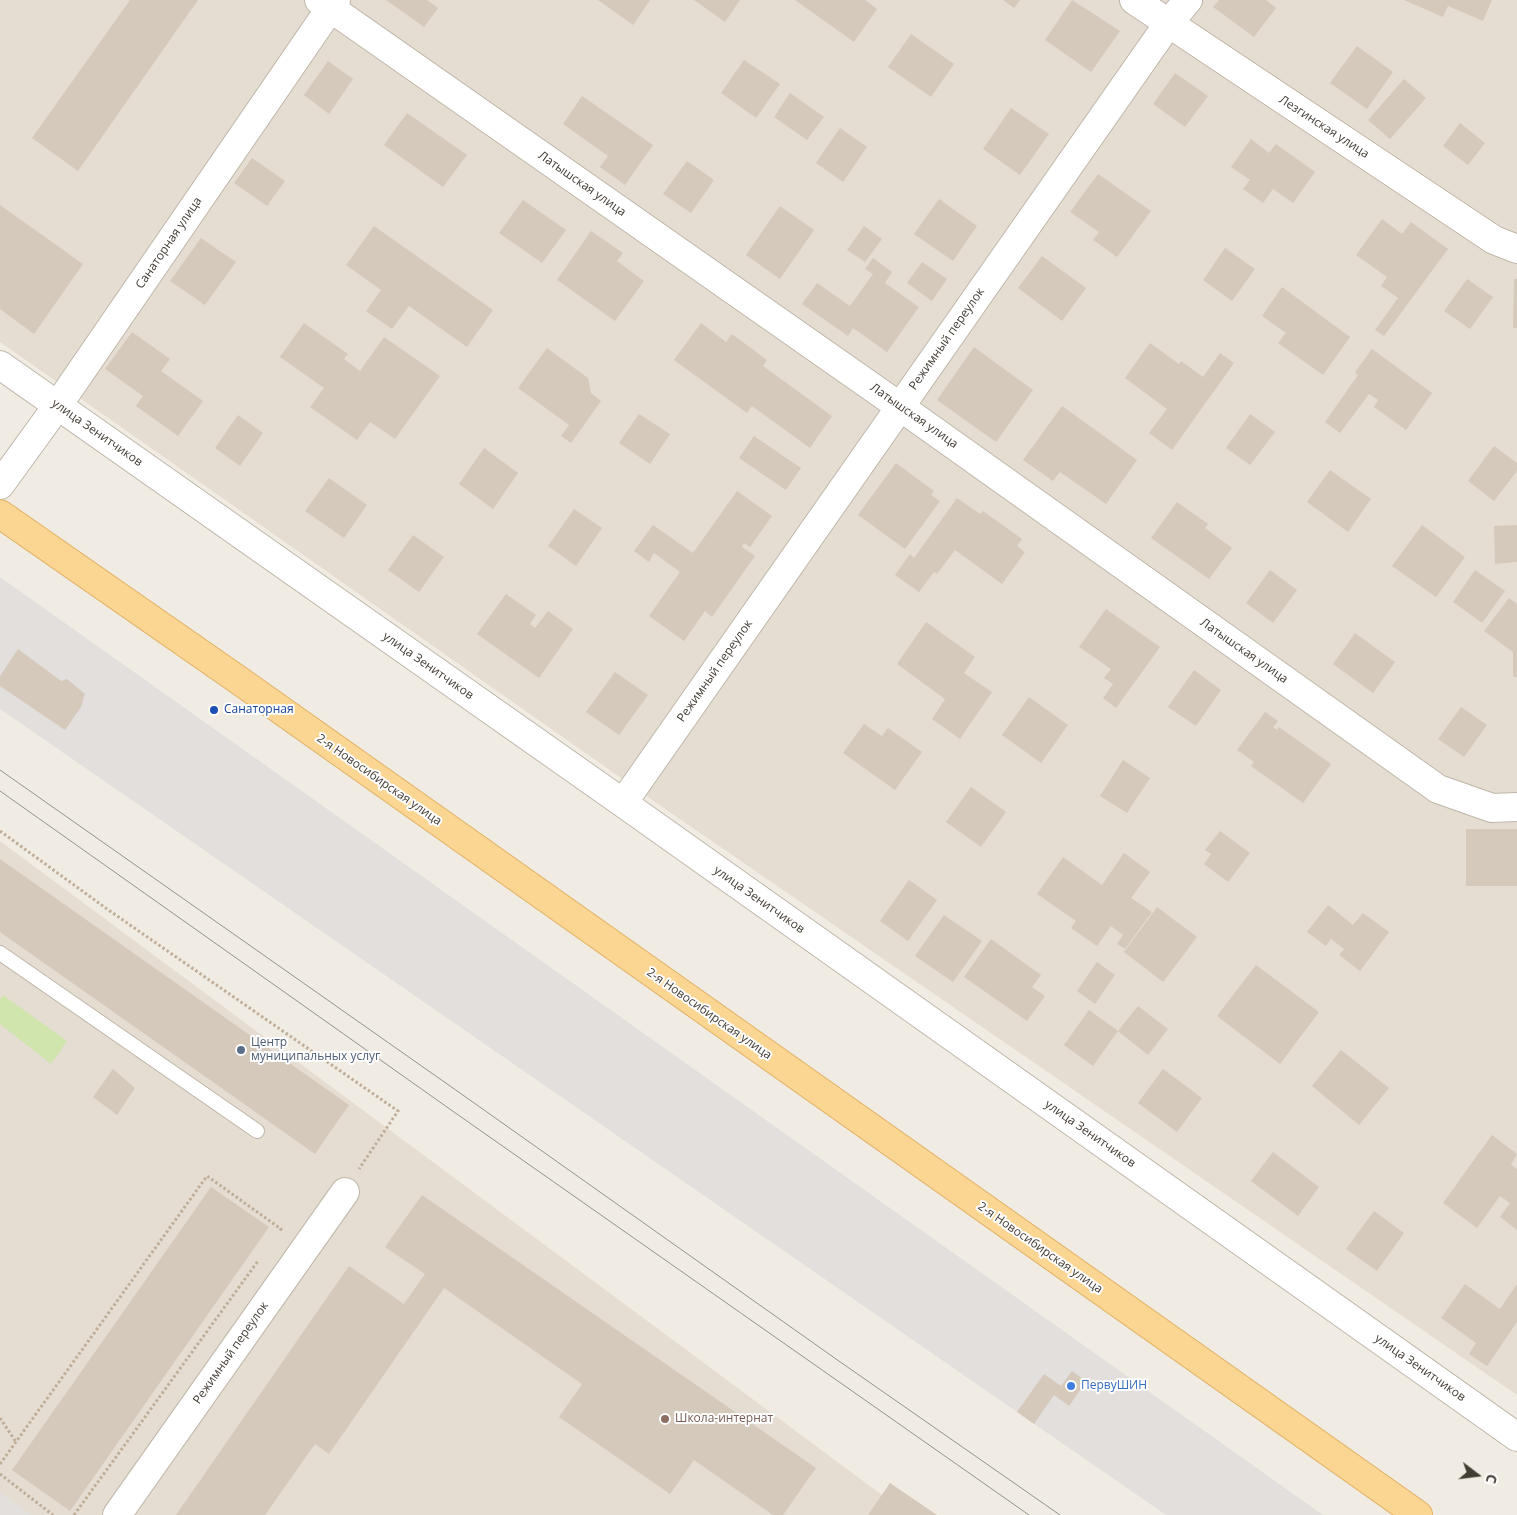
<!DOCTYPE html>
<html>
<head>
<meta charset="utf-8">
<style>
	body { margin:0 }
	#map { position:relative; width:1517px; height:1515px; overflow:hidden; background:#f1ece3; font-family:"Open Sans",sans-serif }
	canvas { display:block }
	.north { position:absolute; left:1452px; top:1450px; width:50px; height:50px; -webkit-text-stroke:4px #fff; paint-order:stroke; rotate:105deg; font-size:14px; font-weight:700; line-height:20px; text-align:center; color:#433c34 }
	.north::after { content:''; display:block; margin:auto; width:18px; height:22px; background:#433c34; clip-path:polygon(50% 0,100% 100%,50% 72%,0 100%) }
</style>
</head>
<body>
<div id="map">
<canvas width="1517" height="1515"></canvas>
<div class="north">С</div>
</div>
<script>
const c = document.querySelector('canvas').getContext('2d');
c.lineJoin = 'round';
function fill(path, color) { c.fillStyle = color; c.fill(path, 'evenodd'); }
const toPath = rows => new Path2D(rows.map(r => 'M' + r).join(''));
function trace(path, color, width, dash) { c.strokeStyle = color; c.lineWidth = width; c.lineCap = dash ? 'butt' : 'round'; c.setLineDash(dash || []); c.stroke(path); }
function write(font, color, halo, rows, align = 'center') {
  c.font = font + ' "Open Sans",sans-serif'; c.lineWidth = 4; c.setLineDash([]); c.textBaseline = 'middle'; c.strokeStyle = halo; c.fillStyle = color; for (const [text, x, y, turn = 0] of rows) {
    c.save(); c.translate(x, y); c.rotate((+turn || 0) * Math.PI / 180); c.textAlign = isNaN(turn) ? turn : align; if (halo) c.strokeText(text, 0, 0); c.fillText(text, 0, 0); c.restore();
  }
}
fill(toPath([
	[0,0,1517,0,1517,1395,658,804,0,342],
	[0,841,909,1515,0,1515]
]), '#e5ddd2');
fill(toPath([
	[3,995,67,1041,51,1064,0,1024,0,1000]
]), '#d0e5ad');
fill(toPath([
	[0,577,1323,1515,1166,1515,0,709],
	[0,1492,31,1515,0,1515]
]), '#e2dfdc');
fill(toPath([
	[130,0,198,0,78,171,32,138],
	[386,0,427,0,438,8,424,27],
	[598,0,650,0,633,25],
	[694,0,740,0,725,22],
	[795,0,865,0,877,9,854,42],
	[1003,0,1020,0,1014,8],
	[1072,0,1120,31,1091,72,1045,40],
	[1219,0,1266,0,1276,8,1254,37,1213,7],
	[1404,0,1492,0,1483,21,1448,6,1443,17],
	[911,34,954,64,931,97,888,67],
	[1357,46,1393,72,1367,109,1330,83],
	[744,60,780,84,756,118,721,93],
	[328,61,353,79,329,114,304,95],
	[1175,73,1208,96,1185,127,1153,104],
	[1404,79,1426,98,1390,139,1368,120],
	[790,93,824,117,807,140,774,117],
	[582,96,653,145,625,185,600,167,608,156,563,124],
	[1011,108,1049,134,1020,175,983,149],
	[407,113,467,155,443,187,384,145],
	[1460,123,1485,143,1468,165,1443,146],
	[840,128,867,147,843,182,816,163],
	[1251,139,1269,153,1276,144,1315,172,1293,203,1273,189,1263,203,1243,189,1250,180,1231,167],
	[252,158,285,181,267,206,234,183],
	[687,161,714,180,691,213,663,194],
	[1098,174,1151,211,1117,257,1093,240,1099,232,1070,212],
	[939,199,977,226,953,261,914,234],
	[523,200,566,230,542,263,499,233],
	[0,205,83,264,34,334,0,309],
	[780,206,814,230,780,279,746,255],
	[1382,219,1402,234,1411,222,1448,249,1384,336,1375,330,1398,298,1381,286,1387,277,1356,255],
	[374,226,493,310,467,347,409,306,392,329,366,311,381,290,346,265],
	[864,226,882,239,865,262,847,250],
	[591,231,623,253,617,261,644,281,615,321,557,280],
	[201,238,236,262,205,305,170,281],
	[1225,248,1255,269,1232,301,1203,280],
	[1042,256,1086,288,1062,321,1018,288],
	[873,258,892,272,885,283,919,307,887,352,853,328,848,336,802,304,817,283,850,306,873,274,865,269],
	[922,262,947,279,932,301,907,283],
	[1467,279,1493,297,1470,329,1444,311],
	[1514,279,1517,279,1517,328,1513,328],
	[1282,287,1350,337,1323,375,1278,343,1286,333,1262,316],
	[304,323,348,354,344,359,360,371,384,337,440,376,395,439,370,422,357,440,310,407,324,388,280,357],
	[701,323,726,342,732,334,767,360,763,366,832,416,810,448,752,406,747,413,674,360],
	[132,332,170,359,161,371,203,401,178,436,136,406,143,396,105,369],
	[1150,343,1179,364,1181,361,1203,377,1220,353,1234,363,1172,450,1149,433,1167,409,1125,378],
	[974,347,1033,390,996,442,937,400],
	[547,348,588,378,591,393,601,401,571,443,561,436,569,425,518,388],
	[1372,349,1432,393,1406,430,1374,407,1378,400,1369,394,1340,433,1325,422,1358,375,1355,372],
	[1062,406,1137,460,1106,504,1060,472,1053,481,1023,460],
	[639,414,670,434,650,464,619,443],
	[1250,414,1275,432,1250,465,1226,448],
	[238,415,263,433,240,466,215,448],
	[754,436,801,468,786,490,739,458],
	[1494,446,1517,463,1517,471,1494,501,1468,481],
	[484,448,518,473,493,509,459,484],
	[896,463,934,491,931,495,940,501,905,549,858,515],
	[1330,470,1371,499,1348,532,1307,502],
	[329,478,367,505,344,538,305,511],
	[737,491,772,516,750,547,744,543,742,547,755,556,736,583,712,617,705,611,684,641,649,616,680,572,654,553,649,562,634,551,653,525,693,553],
	[957,498,980,514,983,511,1022,539,1017,546,1025,552,1002,584,955,550,937,574,934,572,919,592,895,575,910,554,914,558],
	[1177,502,1208,524,1205,528,1232,548,1209,579,1151,538],
	[574,509,602,528,576,566,548,546],
	[1422,525,1465,557,1436,597,1392,566],
	[1517,525,1517,562,1495,564,1494,526],
	[413,535,444,557,419,592,388,570],
	[1270,570,1297,590,1273,623,1246,603],
	[1475,570,1505,591,1482,623,1453,602],
	[506,594,536,615,530,624,535,628,548,611,573,629,539,678,477,634],
	[1509,598,1517,604,1517,677,1513,677,1513,652,1484,631],
	[1106,609,1160,647,1116,708,1103,698,1113,684,1104,678,1111,669,1079,647],
	[926,622,975,657,964,673,992,692,960,739,932,719,945,699,897,664],
	[1355,633,1395,662,1373,693,1333,664],
	[18,649,61,681,67,679,85,694,81,707,65,730,0,686,0,676],
	[1194,670,1221,690,1196,726,1168,707],
	[615,672,648,695,619,735,586,712],
	[1029,697,1068,725,1041,763,1002,735],
	[1461,707,1487,725,1464,757,1438,739],
	[1265,712,1278,721,1273,727,1277,730,1279,727,1331,764,1303,803,1251,766,1254,762,1237,750],
	[864,724,882,736,888,728,922,752,895,790,843,753],
	[1123,760,1150,778,1127,813,1100,796],
	[971,787,1006,812,981,847,946,822],
	[1466,829,1517,829,1517,886,1466,886],
	[1220,831,1250,853,1228,882,1204,864,1211,854,1205,850],
	[1124,853,1150,872,1131,898,1152,912,1125,949,1117,944,1123,935,1111,926,1097,946,1071,928,1076,921,1037,894,1063,857,1102,885],
	[0,859,349,1105,315,1154,0,932],
	[909,880,937,900,908,941,880,921],
	[1328,905,1353,925,1363,913,1389,932,1360,971,1339,955,1344,949,1331,939,1326,946,1307,932],
	[1157,907,1197,937,1163,982,1124,952],
	[944,915,982,941,953,982,915,956],
	[991,939,1041,975,1032,987,1045,996,1027,1021,964,977],
	[1097,962,1115,975,1095,1004,1077,991],
	[1256,965,1319,1012,1280,1064,1217,1016],
	[1138,1006,1168,1029,1148,1055,1118,1031],
	[1089,1010,1118,1031,1093,1066,1064,1045],
	[1341,1050,1389,1088,1359,1125,1312,1086],
	[113,1069,135,1088,117,1115,93,1097],
	[1163,1069,1202,1098,1177,1132,1138,1103],
	[1492,1135,1517,1154,1511,1165,1517,1169,1517,1230,1500,1217,1510,1203,1500,1196,1477,1228,1443,1203],
	[1273,1152,1319,1187,1298,1216,1251,1181],
	[211,1187,269,1227,70,1511,12,1470],
	[422,1195,816,1468,783,1515,773,1515,694,1460,670,1494,559,1417,582,1384,444,1288,329,1454,315,1444,265,1515,176,1515,349,1266,404,1304,425,1274,385,1247],
	[1374,1211,1404,1233,1377,1271,1346,1249],
	[1465,1284,1500,1309,1517,1284,1517,1322,1487,1366,1469,1354,1476,1343,1441,1318],
	[1072,1371,1086,1381,1069,1406,1054,1395,1034,1424,1017,1412,1044,1374,1061,1386],
	[890,1483,937,1515,868,1515]
]), '#d5c9bc');
const lane = toPath([
	[0,953,257,1131]
]);
const street = toPath([
	[319,0,899,406,1438,789,1492,808,1517,807],
	[1134,0,1494,240,1517,249],
	[0,365,623,803,1517,1437],
	[0,485,58,405,336,0],
	[623,803,1168,24,1188,0],
	[117,1515,345,1192]
]);
const primary = toPath([
	[0,514,237,679,1418,1515]
]);
trace(lane, '#bfb6a9', 16);
trace(street, '#bfb6a9', 30);
trace(primary, '#e0b063', 30);
trace(toPath([
	[0,831,107,909,398,1111,359,1169],
	[0,1418,16,1442],
	[0,1464,207,1176,281,1229,279,1232],
	[0,1474,53,1515],
	[74,1515,258,1261]
]), '#bead98', 3, [2.5, 2.5]);
trace(lane, '#fff', 14);
trace(street, '#fff', 28);
trace(primary, '#fbd592', 28);
trace(toPath([
	[0,770,460,1093,836,1359,1060,1515],
	[0,791,454,1112,1029,1515]
]), '#939393', 1);
for (const [x, y, r, color] of [
	[214,710,5,"#1a4fb4"],
	[241,1050,5,"#5c6f8a"],
	[1071,1386,5,"#3f7fe0"],
	[665,1419,5,"#8d6e63"]
]) { const dot = new Path2D(); dot.arc(x, y, r, 0, 2 * Math.PI); c.fillStyle = color; c.fill(dot); trace(dot, '#fff', 2); }
write('12px', '#433c34', '#fff', [
	["Лезгинская улица",1324,127,33],
	["Латышская улица",582,184,35],
	["Санаторная улица",169,243,-56],
	["Режимный переулок",947,339,-55],
	["Латышская улица",914,416,35],
	["улица Зенитчиков",97,433,35],
	["Латышская улица",1244,651,35],
	["улица Зенитчиков",428,666,35],
	["Режимный переулок",715,671,-55],
	["2-я Новосибирская улица",379,780,35],
	["улица Зенитчиков",759,900,35],
	["2-я Новосибирская улица",709,1014,35],
	["улица Зенитчиков",1090,1134,35],
	["2-я Новосибирская улица",1040,1248,35],
	["Режимный переулок",231,1353,-55],
	["улица Зенитчиков",1420,1368,35]
]);
write('12px', '#164399', '#fff', [
	["Санаторная",224,710]
], 'left');
write('12px', '#4e5e75', '#fff', [
	["Центр",251,1043],
	["муниципальных услуг",251,1057]
], 'left');
write('12px', '#366cbe', '#fff', [
	["ПервуШИН",1081,1386]
], 'left');
write('12px', '#785e54', '#fff', [
	["Школа-интернат",675,1419]
], 'left');
</script>
</body>
</html>
